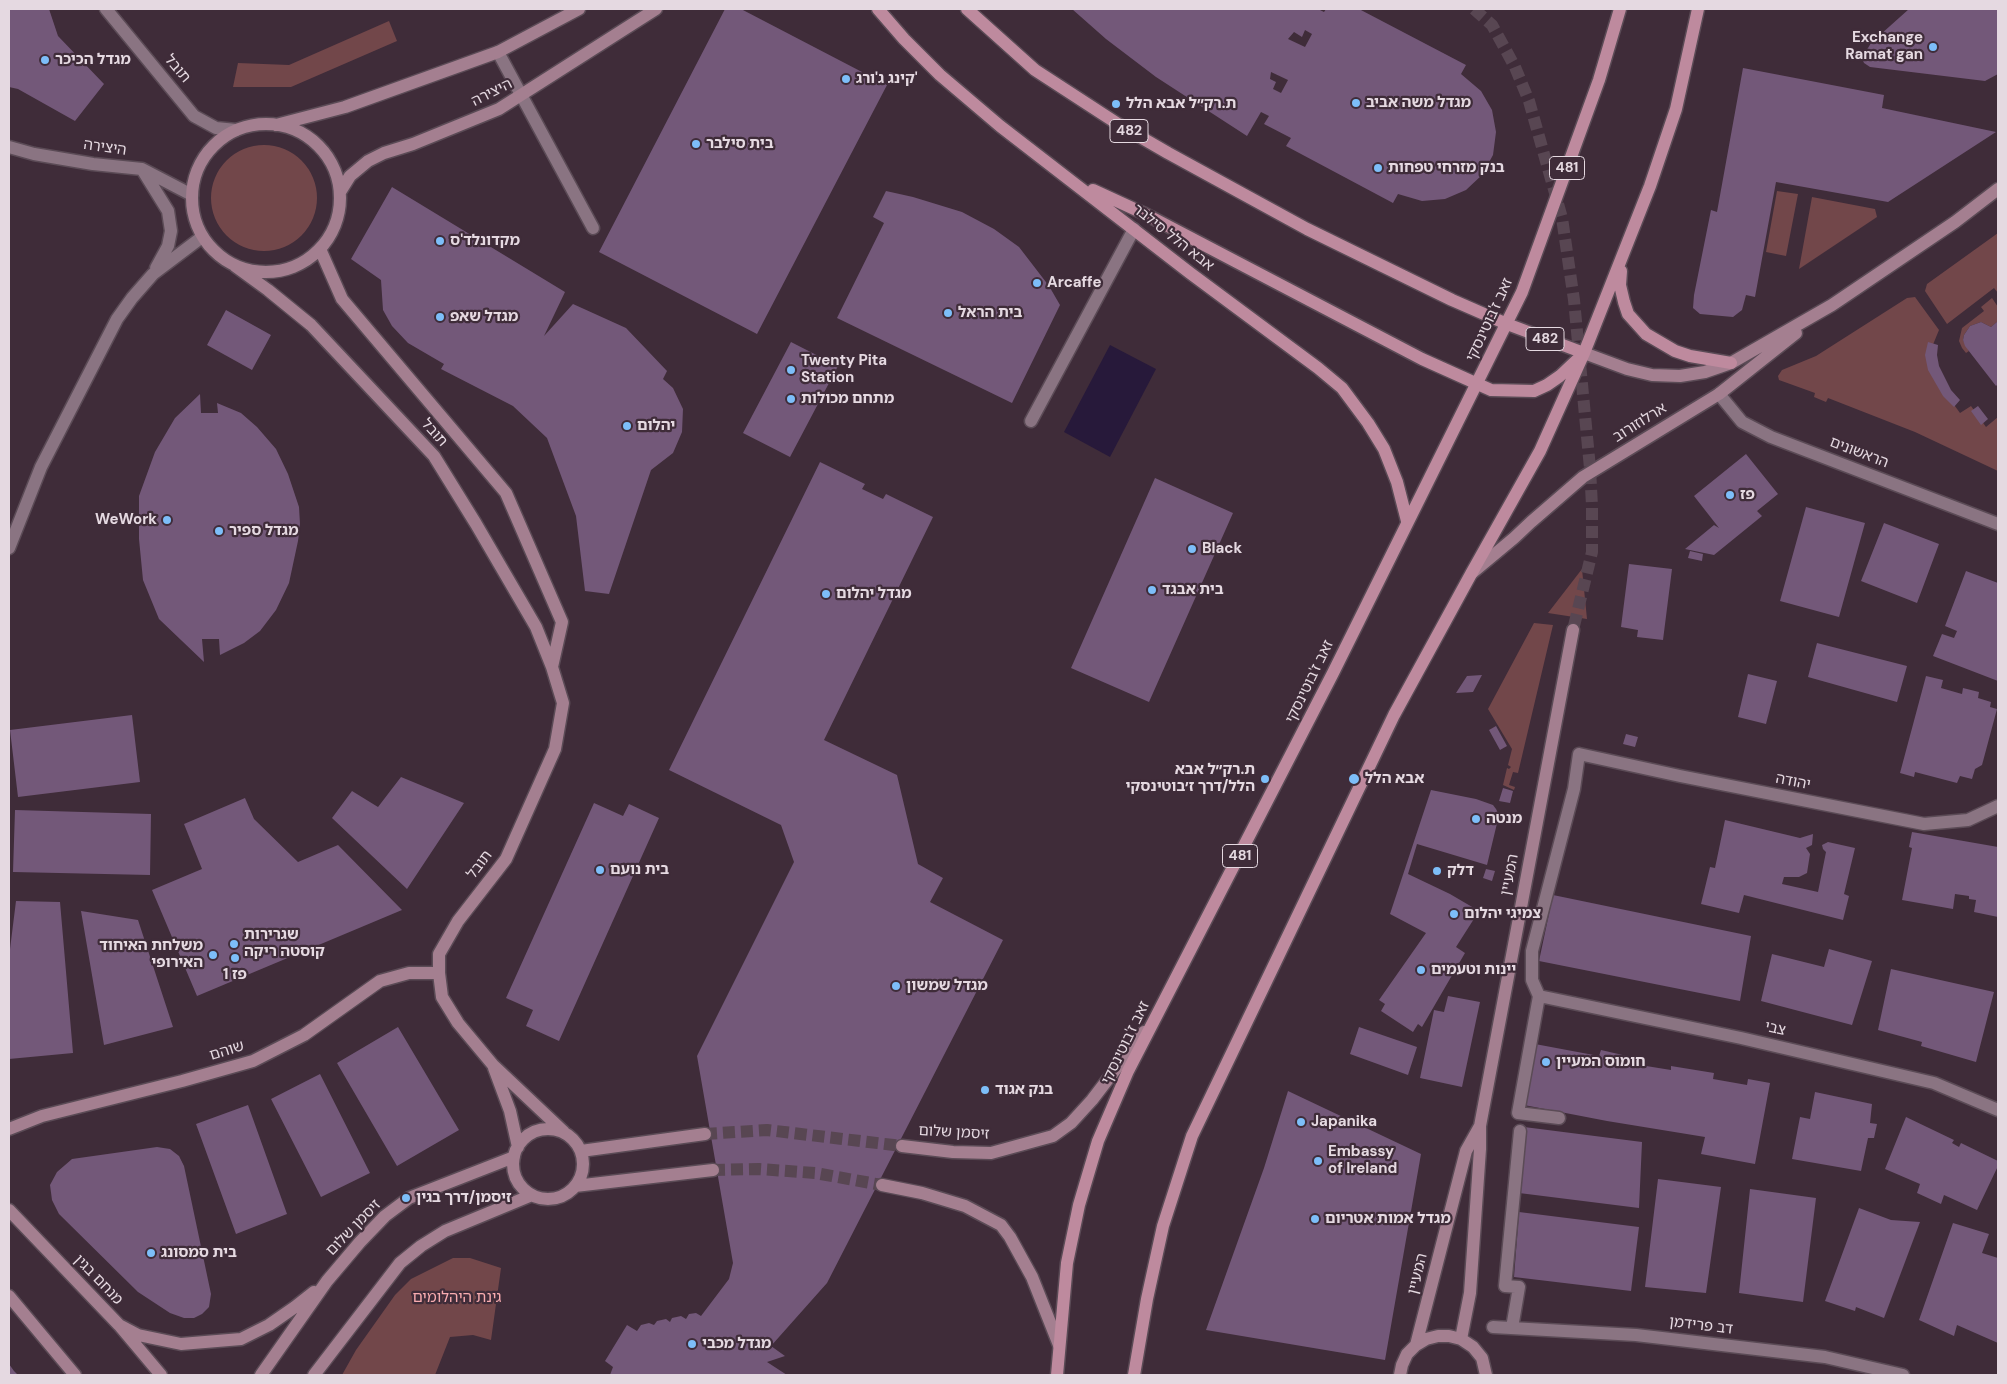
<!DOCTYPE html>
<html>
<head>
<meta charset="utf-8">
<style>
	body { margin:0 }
	#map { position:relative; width:2007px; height:1384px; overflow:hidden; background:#3f2c39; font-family:"DM Sans",sans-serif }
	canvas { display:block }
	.frame { position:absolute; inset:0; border:10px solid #e5d9e1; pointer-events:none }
</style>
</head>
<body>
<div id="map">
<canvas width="2007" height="1384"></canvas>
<div class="frame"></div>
</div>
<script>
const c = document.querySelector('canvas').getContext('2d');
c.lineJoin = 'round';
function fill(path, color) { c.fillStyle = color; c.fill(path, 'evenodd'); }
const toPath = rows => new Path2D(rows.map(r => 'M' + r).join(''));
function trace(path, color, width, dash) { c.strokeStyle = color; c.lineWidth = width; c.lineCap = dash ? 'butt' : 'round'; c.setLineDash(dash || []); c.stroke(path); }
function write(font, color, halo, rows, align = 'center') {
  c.font = font + ' "DM Sans","Noto Sans Hebrew",sans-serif'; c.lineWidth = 4.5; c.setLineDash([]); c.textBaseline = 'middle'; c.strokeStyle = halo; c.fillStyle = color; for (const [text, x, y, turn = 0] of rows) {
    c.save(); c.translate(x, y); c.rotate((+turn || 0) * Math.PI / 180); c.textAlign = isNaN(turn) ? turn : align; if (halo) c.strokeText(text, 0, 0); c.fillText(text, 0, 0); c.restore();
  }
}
fill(toPath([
	[389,21,397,41,291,87,233,87,238,63,289,65],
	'211 198a53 53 0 1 1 106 0a53 53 0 1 1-106 0Z',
	[1777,191,1798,194,1786,256,1766,252],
	[1812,197,1875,209,1877,217,1799,269],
	[1998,233,1998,293,1994,288,1947,324,1925,291,1927,284],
	[1915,297,1939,330,1932,347,1936,380,1960,413,1971,406,1986,427,1998,417,1998,471,1915,432,1828,398,1826,402,1814,397,1815,393,1779,380,1778,376,1782,370,1816,356,1907,298],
	[1992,298,1998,307,1998,321,1991,327,1981,322,1970,326,1964,335,1963,340,1969,351,1966,353,1962,348,1959,341,1962,328,1984,311,1981,307],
	[1582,569,1587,619,1548,613],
	[1534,623,1553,625,1518,773,1513,772,1509,785,1515,787,1514,790,1503,785,1507,768,1509,769,1511,767,1508,765,1512,749,1488,709],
	[453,1258,470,1258,501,1268,491,1340,473,1335,450,1337,435,1375,342,1375,356,1350,395,1295,411,1279]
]), '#72474a');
fill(toPath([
	[1110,345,1156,369,1110,457,1064,432]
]), '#27193a');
fill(toPath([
	[11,9,49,9,58,36,104,84,75,121,18,89,9,87,9,11],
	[725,9,741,9,887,85,757,334,599,252],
	[1072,9,1318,9,1324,12,1326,9,1359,9,1466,65,1461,74,1481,91,1492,110,1496,132,1493,155,1482,175,1466,190,1445,199,1422,201,1398,194,1393,203,1286,146,1291,138,1264,124,1269,116,1261,112,1247,136,1156,77,1106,39],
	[1305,30,1312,34,1305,47,1288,39,1294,32,1302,37],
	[1271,72,1288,80,1281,93,1273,89,1276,82,1270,79],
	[1909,9,1998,9,1998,74,1985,81,1870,67,1864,63,1862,58,1871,43],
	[1743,68,1884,95,1882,108,1996,132,1888,202,1776,182,1755,297,1746,295,1742,310,1733,317,1700,314,1693,308,1694,295,1711,210,1717,212],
	[392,187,565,292,544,336,573,304,626,328,667,371,663,379,673,388,683,409,682,432,673,453,651,470,609,594,585,591,576,516,547,438,513,406,441,369,444,364,408,343,392,326,383,310,381,280,351,259],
	[886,191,913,197,962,212,994,229,1019,247,1049,286,1060,305,1012,403,837,318,884,223,873,217],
	[226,310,271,335,252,370,207,345],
	[1998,321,1998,384,1996,386,1965,346,1963,340,1964,335,1970,326,1981,322,1991,327],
	[791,342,838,366,790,457,743,433],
	[1928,342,1938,345,1937,355,1939,366,1951,390,1960,400,1954,407,1943,396,1928,370,1925,355],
	[200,394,201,413,218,413,217,403,241,413,257,427,276,449,288,474,299,507,300,524,298,541,289,583,276,610,260,631,244,643,220,655,219,639,202,639,204,662,159,619,143,580,139,539,139,496,155,452,175,418],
	[1978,406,1988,419,1981,425,1971,411],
	[1746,454,1778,494,1757,511,1762,516,1714,555,1685,549,1714,525,1719,528,1694,496],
	[820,462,865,484,862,489,883,499,886,494,933,517,824,740,897,775,918,864,943,878,930,902,1003,940,827,1283,771,1346,785,1356,767,1362,787,1375,610,1375,613,1367,605,1361,627,1325,637,1331,641,1325,649,1323,654,1325,657,1321,666,1319,670,1322,672,1318,681,1316,686,1319,689,1314,696,1313,701,1316,729,1279,733,1263,697,1056,794,862,781,825,669,770],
	[1155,478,1233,513,1149,702,1071,668],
	[1806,507,1865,523,1839,617,1780,601],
	[1884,523,1939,544,1917,603,1861,581],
	[1690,551,1703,554,1702,561,1688,558],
	[1629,564,1672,569,1663,640,1637,637,1638,630,1621,627],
	[1966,571,1998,583,1998,681,1933,656,1942,634,1954,638,1957,631,1945,626],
	[1817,643,1907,666,1897,702,1808,677],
	[1748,674,1777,681,1766,724,1738,717],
	[1482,675,1473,692,1456,693,1467,676],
	[1926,676,1943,680,1941,688,1962,694,1963,688,1979,692,1978,698,1991,702,1990,707,1997,709,1982,765,1975,769,1972,779,1960,776,1957,783,1915,772,1914,777,1900,773],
	[132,715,140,782,18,797,10,730],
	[1496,726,1507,746,1500,750,1489,730],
	[1626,734,1638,737,1635,747,1623,744],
	[401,777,464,803,407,889,332,818,352,791,378,807],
	[1503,788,1513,791,1510,803,1499,801],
	[1431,790,1476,799,1493,805,1496,809,1499,815,1487,865,1417,844,1408,874,1450,894,1479,911,1456,947,1465,953,1422,1027,1418,1024,1413,1032,1381,1011,1385,1004,1379,1000,1426,933,1390,914],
	[245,798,254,819,298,862,338,845,402,910,197,996,152,890,202,869,184,824],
	[594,803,623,816,629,804,659,818,559,1041,526,1026,533,1010,506,998],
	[15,810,151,814,150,875,13,872],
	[1725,820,1800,838,1813,834,1812,845,1806,848,1810,854,1807,873,1799,877,1784,877,1782,884,1818,892,1826,852,1823,849,1822,845,1828,842,1855,848,1844,894,1849,896,1843,920,1744,895,1739,913,1701,904,1710,867,1715,868],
	[1912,832,1998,847,1998,917,1974,912,1976,900,1969,899,1969,896,1955,894,1953,909,1902,900,1912,848,1909,847],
	[1486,869,1495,871,1492,881,1483,878],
	[1553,895,1751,936,1740,1001,1539,961],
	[16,901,60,902,73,1053,9,1059,9,957],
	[81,911,138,920,173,1027,104,1045],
	[1829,949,1872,961,1852,1025,1761,1001,1772,954,1824,967],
	[1891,969,1994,992,1976,1062,1921,1046,1922,1042,1878,1030],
	[1448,996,1480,1002,1462,1087,1420,1078,1434,1010,1444,1012],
	[398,1027,459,1130,397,1166,337,1063],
	[1359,1027,1417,1047,1408,1075,1350,1054],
	[1535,1044,1599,1056,1601,1050,1640,1059,1640,1065,1671,1070,1671,1066,1714,1073,1713,1079,1747,1085,1748,1079,1770,1083,1755,1164,1701,1154,1705,1137,1607,1121,1524,1105],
	[320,1074,370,1173,321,1197,271,1099],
	[1288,1091,1421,1154,1385,1360,1206,1330,1264,1168],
	[1815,1092,1872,1104,1870,1123,1877,1124,1874,1138,1868,1138,1861,1171,1792,1159,1800,1117,1810,1119],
	[248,1105,287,1214,236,1234,196,1124],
	[1906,1117,1954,1140,1952,1143,1959,1147,1961,1143,1998,1161,1998,1166,1977,1210,1944,1195,1941,1204,1917,1193,1920,1184,1885,1169],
	[1524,1127,1642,1142,1639,1208,1519,1193],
	[157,1147,170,1149,179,1156,184,1166,211,1294,209,1307,202,1314,194,1318,184,1318,170,1313,138,1292,59,1214,52,1200,50,1185,57,1172,72,1159],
	[1658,1179,1721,1187,1706,1293,1645,1287],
	[1750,1189,1816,1198,1803,1302,1739,1293],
	[1859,1208,1891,1220,1920,1222,1884,1318,1856,1307,1855,1311,1825,1301],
	[1519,1212,1639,1227,1631,1291,1514,1277],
	[1953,1223,1989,1234,1982,1253,1998,1258,1998,1343,1957,1325,1954,1336,1919,1320],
	[9,1364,14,1371,18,1375,9,1375]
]), '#735879');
trace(toPath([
	[1474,9,1492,25,1515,67,1529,101,1562,218,1574,300,1590,468,1592,506,1592,552,1573,630],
	[705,1134,767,1130,902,1146],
	[713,1170,759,1169,815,1173,882,1185]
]), '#584652', 12, [12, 6]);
const street = toPath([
	[106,9,194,116,216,128,236,130],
	[498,52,593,228],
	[9,147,34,154,93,164,142,169,192,195],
	[142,169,168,211,171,231,168,246,156,268],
	[1719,394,1742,422,1771,437,1998,524],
	[1031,421,1134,229],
	[9,548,41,467,117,319,132,298,153,274,202,237],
	[1539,996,1532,980,1532,951,1574,789,1579,754,1680,776,1924,824,1968,820,1998,806],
	[1539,996,1741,1038,1934,1083,1998,1110],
	[1539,996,1518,1113,1559,1118],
	[1493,1327,1636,1335,1825,1357,1903,1375],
	[1512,1328,1519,1287,1505,1286,1520,1131]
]);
const secondary = toPath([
	'192 198a74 74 0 1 1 148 0a74 74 0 1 1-148 0Z',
	[276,125,345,107,498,52,579,9],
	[340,192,350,176,368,161,384,153,413,144,499,109,656,9],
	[320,249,342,299,506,493,562,622,552,667],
	[235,266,268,290,311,325,434,456,476,524,536,627,552,667,563,703,555,749,506,859,458,921,439,954,439,973,442,997,458,1023,493,1065,564,1132],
	[1584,353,1627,369,1652,375,1680,376,1705,372,1731,363,1832,305,1955,222,1998,189],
	[1472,573,1514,538,1531,522,1583,477,1719,394,1796,333],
	[494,1068,510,1111,518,1147],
	[9,1129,42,1116,182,1081,253,1061,304,1035,380,981,409,973,439,973],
	'513 1164a35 35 0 1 1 70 0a35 35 0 1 1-70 0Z',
	[902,1146,953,1152,991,1153,1053,1136,1071,1123,1092,1100,1144,1032],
	[581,1151,705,1134],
	[882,1185,922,1193,965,1206,1001,1225,1010,1237,1032,1277,1059,1345],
	[575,1186,713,1170],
	[9,1210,119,1325,161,1375],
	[9,1296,75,1375],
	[119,1325,138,1335,181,1344,241,1339,269,1325,295,1307,314,1292],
	[1461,1339,1470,1293,1480,1149,1480,1126,1573,630],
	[1416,1345,1466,1151,1480,1126],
	[261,1375,327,1281,360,1242,385,1216,409,1198,514,1157],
	[314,1375,400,1263,421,1246,445,1231,532,1195],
	[1400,1375,1402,1365,1407,1354,1416,1345,1426,1339,1438,1336,1449,1336,1461,1339,1473,1347,1482,1358,1486,1375]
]);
const primary = toPath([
	[878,9,904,39,940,75,1000,126,1190,273,1318,368,1342,388,1368,423,1384,449,1397,482,1407,521],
	[967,9,1035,70,1118,124,1168,153,1307,229,1452,300,1507,324,1584,353],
	[1093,190,1143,213,1422,359,1491,390,1534,391,1547,385,1560,376,1579,358],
	[1621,271,1620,285,1624,302,1628,314,1646,334,1675,351,1690,356,1731,363],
	[1057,1375,1067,1263,1079,1205,1098,1141,1128,1071,1333,673,1522,292,1599,80,1620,9],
	[1134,1375,1147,1299,1163,1226,1192,1136,1394,715,1471,574,1540,451,1584,353,1650,186,1676,109,1698,9]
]);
trace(street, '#5b4b56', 15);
trace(secondary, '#5b4b56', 15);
trace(primary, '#5b4b56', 15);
trace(street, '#8a7482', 12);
trace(secondary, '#a47f90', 12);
trace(primary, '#be8a9e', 12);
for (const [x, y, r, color] of [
	[1933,47,5,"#7dbef9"],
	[45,60,5,"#7dbef9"],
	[846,79,5,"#7dbef9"],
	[1356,103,5,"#7dbef9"],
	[1116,104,5,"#7dbef9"],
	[696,144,5,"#7dbef9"],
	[1378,168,5,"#7dbef9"],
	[440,241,5,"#7dbef9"],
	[1037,283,5,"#7dbef9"],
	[948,313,5,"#7dbef9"],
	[440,317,5,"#7dbef9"],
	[791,370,5,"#7dbef9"],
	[791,399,5,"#7dbef9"],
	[627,426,5,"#7dbef9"],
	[1730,495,5,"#7dbef9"],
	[167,520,5,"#7dbef9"],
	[219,531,5,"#7dbef9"],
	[1192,549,5,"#7dbef9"],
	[1152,590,5,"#7dbef9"],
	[826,594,5,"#7dbef9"],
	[1265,779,5,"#7dbef9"],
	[1354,779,6,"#7dbef9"],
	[1476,819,5,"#7dbef9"],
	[600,870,5,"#7dbef9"],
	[1437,871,5,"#7dbef9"],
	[1454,914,5,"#7dbef9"],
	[234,944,5,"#7dbef9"],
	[213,955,5,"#7dbef9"],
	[235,958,5,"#7dbef9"],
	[1421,970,5,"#7dbef9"],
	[896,986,5,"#7dbef9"],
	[1546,1062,5,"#7dbef9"],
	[985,1090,5,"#7dbef9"],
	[1301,1122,5,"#7dbef9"],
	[1318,1161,5,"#7dbef9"],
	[406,1198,5,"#7dbef9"],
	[1315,1219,5,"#7dbef9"],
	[151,1253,5,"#7dbef9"],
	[692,1344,5,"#7dbef9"]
]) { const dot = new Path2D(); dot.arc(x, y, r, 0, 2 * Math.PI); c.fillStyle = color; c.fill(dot); trace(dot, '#3f2c39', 2); }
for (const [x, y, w] of [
	[1129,131,38],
	[1567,168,35],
	[1545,339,38],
	[1240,856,35]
]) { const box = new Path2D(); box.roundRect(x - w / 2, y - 11.5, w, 23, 4); c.fillStyle = '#3f2c39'; c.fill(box); trace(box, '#e5d9e1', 1); }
write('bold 14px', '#e5d9e1', null, [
	["482",1129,131],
	["481",1567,168],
	["482",1545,339],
	["481",1240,856]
]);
write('bold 15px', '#e5d9e1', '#3f2c39', [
	["Exchange",1923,38,"right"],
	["Ramat gan",1923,55,"right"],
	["מגדל הכיכר",55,60],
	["קינג ג'ורג'",856,79],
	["מגדל משה אביב",1366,103],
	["ת.רק״ל אבא הלל",1126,104],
	["בית סילבר",706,144],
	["בנק מזרחי טפחות",1388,168],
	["מקדונלד'ס",450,241],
	["Arcaffe",1047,283],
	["בית הראל",958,313],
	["מגדל שאפ",450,317],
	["Twenty Pita",801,361],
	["Station",801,378],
	["מתחם מכולות",801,399],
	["יהלום",637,426],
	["פז",1740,495],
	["WeWork",157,520,"right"],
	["מגדל ספיר",229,531],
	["Black",1202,549],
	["בית אבגד",1162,590],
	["מגדל יהלום",836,594],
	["ת.רק״ל אבא",1255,770,"right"],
	["הלל/דרך ז׳בוטינסקי",1255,787,"right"],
	["אבא הלל",1365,779],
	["מנטה",1486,819],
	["בית נועם",610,870],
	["דלק",1447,871],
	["צמיגי יהלום",1464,914],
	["שגרירות",244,935],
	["קוסטה ריקה",244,952],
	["משלחת האיחוד",203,946,"right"],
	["האירופי",203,963,"right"],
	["יינות וטעמים",1431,970],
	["פז 1",235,975,"center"],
	["מגדל שמשון",906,986],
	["חומוס המעיין",1556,1062],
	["בנק אגוד",995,1090],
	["Japanika",1311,1122],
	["Embassy",1328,1152],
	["of Ireland",1328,1169],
	["זיסמן/דרך בגין",416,1198],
	["מגדל אמות אטריום",1325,1219],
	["בית סמסונג",161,1253],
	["מגדל מכבי",702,1344]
], 'left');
write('15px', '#e5d9e1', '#3f2c39', [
	["תובל",177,69,50],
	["היצירה",492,93,-27],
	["היצירה",105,148,8],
	["אבא הלל סילבר",1173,238,38],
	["זאב ז'בוטינסקי",1490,320,-65],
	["ארלוזורוב",1640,423,-32],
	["תובל",434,433,48],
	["הראשונים",1859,453,21],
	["זאב ז'בוטינסקי",1310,682,-64],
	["יהודה",1793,782,11],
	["תובל",480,865,-53],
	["המעיין",1510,875,-79],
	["צבי",1775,1029,13],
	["זאב ז'בוטינסקי",1126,1043,-64],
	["שוהם",227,1051,-17],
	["זיסמן שלום",954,1133,3],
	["זיסמן שלום",354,1228,-46],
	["המעיין",1418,1274,-76],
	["מנחם בגין",98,1280,46],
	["דב פרידמן",1701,1326,7]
]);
write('15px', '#f9acb0', '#3f2c39', [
	["גינת היהלומים",457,1298]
]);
</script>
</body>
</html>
